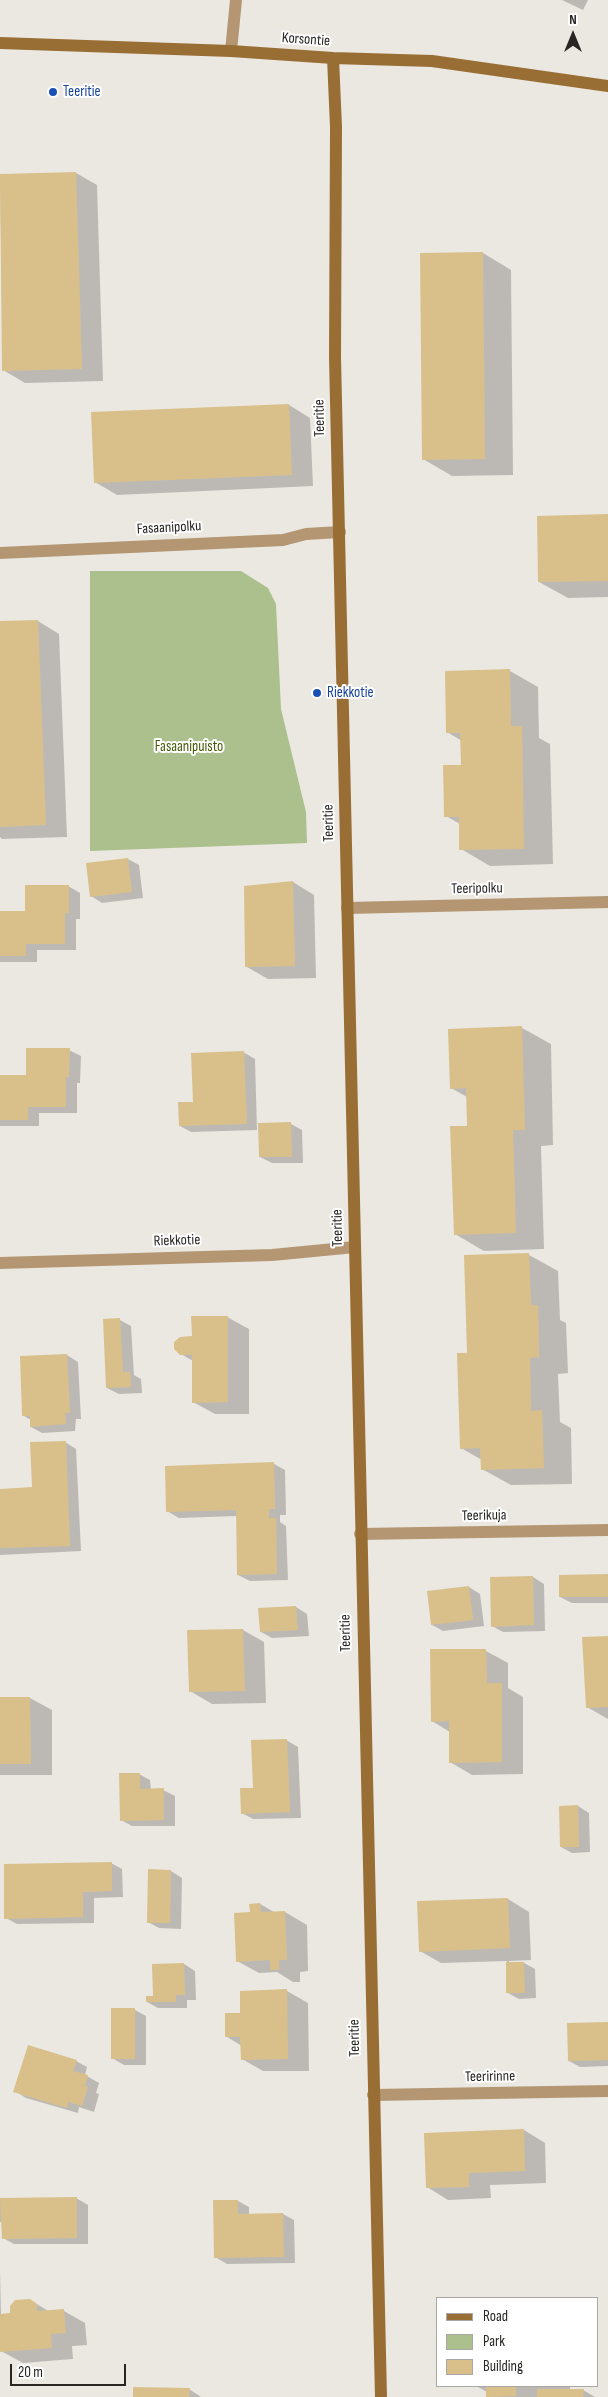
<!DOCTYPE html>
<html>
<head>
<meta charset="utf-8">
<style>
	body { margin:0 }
	#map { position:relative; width:608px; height:2397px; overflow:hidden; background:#ebe8e2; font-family:"Sofia Sans Condensed",sans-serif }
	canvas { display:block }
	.legend { position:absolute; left:436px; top:2297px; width:162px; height:90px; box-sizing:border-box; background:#fff; border:1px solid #a9a8a7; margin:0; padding:6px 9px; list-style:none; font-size:15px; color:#272623 }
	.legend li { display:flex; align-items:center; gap:10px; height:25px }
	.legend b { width:25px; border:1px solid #a9a8a7 }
	.north { position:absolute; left:548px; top:10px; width:50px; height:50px; -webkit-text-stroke:4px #fff; paint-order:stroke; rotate:0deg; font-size:14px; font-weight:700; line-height:20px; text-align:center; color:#272623 }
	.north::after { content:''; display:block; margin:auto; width:18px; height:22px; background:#272623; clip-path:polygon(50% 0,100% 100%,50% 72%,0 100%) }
	.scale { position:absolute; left:10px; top:2364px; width:116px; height:22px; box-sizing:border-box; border:2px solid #272623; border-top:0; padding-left:6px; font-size:15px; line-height:18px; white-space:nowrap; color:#272623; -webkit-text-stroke:4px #fff; paint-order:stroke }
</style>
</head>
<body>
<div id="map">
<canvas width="608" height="2397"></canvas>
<ul class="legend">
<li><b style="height:6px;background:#996e34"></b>Road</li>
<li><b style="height:14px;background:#acc08e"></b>Park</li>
<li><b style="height:14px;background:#d9c08a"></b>Building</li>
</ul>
<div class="north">N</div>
<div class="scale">20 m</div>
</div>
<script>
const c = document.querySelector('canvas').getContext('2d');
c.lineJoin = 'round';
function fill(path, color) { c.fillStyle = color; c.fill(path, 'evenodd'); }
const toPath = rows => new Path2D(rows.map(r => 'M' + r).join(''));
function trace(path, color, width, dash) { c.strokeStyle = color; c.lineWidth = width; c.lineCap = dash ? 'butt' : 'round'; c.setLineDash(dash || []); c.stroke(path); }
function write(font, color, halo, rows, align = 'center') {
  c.font = font + ' "Sofia Sans Condensed",sans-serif'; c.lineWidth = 4; c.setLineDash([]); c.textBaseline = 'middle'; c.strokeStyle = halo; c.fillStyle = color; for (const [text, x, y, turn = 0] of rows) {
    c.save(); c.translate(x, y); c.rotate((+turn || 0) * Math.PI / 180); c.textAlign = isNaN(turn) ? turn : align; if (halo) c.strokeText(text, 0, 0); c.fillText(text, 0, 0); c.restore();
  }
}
fill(toPath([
	[90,571,241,571,268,588,276,604,281,709,306,812,307,843,90,851]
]), '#acc08e');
fill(toPath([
	[562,0,588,0,583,10],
	[76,173,97,185,103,381,25,383,3,370,0,175],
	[483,253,511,270,513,475,452,476,423,459],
	[289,405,310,418,313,486,117,495,95,482],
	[608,516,608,597,568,598,539,582],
	[38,621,59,634,67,837,2,839,0,837,0,622],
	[510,671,538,687,539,738,550,744,553,864,490,866,461,849,460,824,446,816,462,766,462,741,447,732],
	[128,859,139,865,143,898,102,903,91,896],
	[293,882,314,895,316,978,268,979,247,967],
	[68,886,80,893,80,919,76,919,76,950,37,950,37,962,0,962,0,913,26,913],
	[522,1028,551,1044,553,1145,541,1146,544,1249,484,1251,455,1234,468,1128,467,1097,451,1088],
	[69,1050,81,1056,80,1083,77,1083,77,1113,39,1113,39,1126,0,1126,0,1076,27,1076],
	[243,1052,255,1059,257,1130,191,1132,180,1126,195,1103],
	[291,1124,302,1130,303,1163,272,1163,260,1157],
	[529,1255,558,1271,560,1320,566,1323,568,1373,558,1374,560,1422,571,1428,572,1484,511,1485,482,1469,482,1460,461,1448,468,1355],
	[227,1317,249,1329,249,1414,215,1414,193,1402,193,1361,181,1354,193,1337],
	[120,1320,131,1326,134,1375,141,1379,142,1393,119,1394,107,1388],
	[67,1355,78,1362,81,1419,76,1419,75,1431,42,1433,31,1427,31,1420,24,1416],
	[65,1442,76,1449,81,1551,0,1555,0,1490,34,1488],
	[274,1464,285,1470,286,1515,280,1515,280,1522,286,1526,288,1580,250,1581,238,1575,237,1516,179,1518,167,1511],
	[608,1575,608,1603,572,1603,560,1597],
	[533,1577,544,1584,545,1631,503,1632,492,1626,491,1578],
	[469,1587,480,1594,484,1626,443,1631,432,1625],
	[296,1607,307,1614,309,1636,272,1638,261,1632],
	[243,1630,264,1642,266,1703,212,1704,190,1691,189,1631],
	[608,1637,608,1719,587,1707],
	[431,1651,486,1651,508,1663,508,1688,523,1697,523,1774,472,1775,450,1762,450,1732,432,1721],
	[0,1698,30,1698,52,1710,52,1775,0,1775],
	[286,1740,298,1747,301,1818,253,1819,242,1813],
	[139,1774,150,1780,151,1790,163,1790,175,1796,175,1826,132,1826,121,1820],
	[578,1806,589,1813,590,1852,572,1853,561,1847],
	[111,1863,122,1869,123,1897,94,1898,94,1923,17,1924,6,1918],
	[171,1871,182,1878,181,1929,159,1928,148,1922],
	[508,1899,529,1912,531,1960,509,1961,509,1963,524,1963,535,1969,536,1998,519,1999,508,1993,507,1961,441,1963,420,1951],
	[260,1904,274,1912,285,1912,307,1925,308,1971,300,1972,300,1982,293,1982,277,1972,259,1973,237,1961,251,1913],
	[184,1964,195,1971,196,2000,187,2000,187,2008,158,2008,147,2002],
	[287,1991,308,2003,309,2071,263,2071,242,2059,242,2046,227,2037,241,2014],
	[135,2010,146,2016,146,2065,124,2065,112,2058],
	[608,2023,608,2066,580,2067,569,2061],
	[76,2061,87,2067,85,2075,99,2083,96,2093,99,2094,94,2112,79,2107,78,2113,26,2098,15,2091],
	[524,2130,545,2143,546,2183,490,2185,491,2198,448,2200,427,2187],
	[76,2198,88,2205,88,2244,14,2244,3,2238,3,2222,0,2222,0,2199],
	[238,2201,249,2207,249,2215,283,2214,294,2220,295,2263,227,2264,215,2257],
	[0,2270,1,2315,11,2314,30,2300,50,2312,64,2311,85,2323,87,2345,72,2346,73,2359,23,2363,1,2351,0,2334],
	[476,2386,570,2386,570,2390,583,2390,595,2397,488,2397,487,2392],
	[189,2389,201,2397,134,2397]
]), '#0003');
fill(toPath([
	[76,172,82,369,2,371,0,174],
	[483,252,485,459,422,460,420,253],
	[289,404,292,475,94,483,91,412],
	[608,514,608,581,538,582,537,516],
	[38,620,46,825,0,827,0,621],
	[510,669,511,726,522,726,524,849,459,850,459,817,444,817,443,765,461,765,460,733,446,733,445,671],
	[128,858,132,892,90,897,86,863],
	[293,881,295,966,245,967,244,886],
	[25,885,69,885,69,913,65,913,65,944,26,944,26,956,0,956,0,911,25,911],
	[522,1026,525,1130,513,1130,516,1233,454,1235,450,1126,467,1126,466,1088,450,1089,448,1029],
	[26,1048,70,1048,69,1077,66,1077,66,1107,28,1107,28,1120,0,1120,0,1075,26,1075],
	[244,1051,247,1124,179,1126,178,1102,193,1102,191,1053],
	[291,1122,292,1157,259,1157,258,1123],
	[529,1253,531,1305,538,1305,539,1357,530,1358,531,1411,542,1410,544,1468,481,1470,480,1448,460,1449,457,1353,467,1353,464,1255],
	[191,1316,228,1316,228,1402,192,1403,192,1355,180,1355,174,1349,174,1342,180,1337,192,1336],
	[120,1318,123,1372,130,1372,131,1387,106,1388,103,1319],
	[67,1354,70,1413,65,1413,66,1424,30,1427,30,1416,22,1416,20,1356],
	[66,1441,70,1546,0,1548,0,1489,32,1487,30,1442],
	[274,1462,275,1509,269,1509,269,1518,276,1518,277,1574,237,1575,236,1510,166,1512,165,1466],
	[608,1574,608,1597,559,1597,559,1575],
	[533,1576,534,1625,491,1627,490,1577],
	[469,1586,473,1620,431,1625,427,1591],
	[296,1606,298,1630,260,1632,258,1608],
	[243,1629,245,1691,189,1692,187,1630],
	[608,1636,608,1707,586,1708,582,1637],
	[430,1649,486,1649,487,1683,502,1683,502,1762,449,1763,449,1721,431,1722],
	[0,1697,30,1697,31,1764,0,1764],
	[287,1739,290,1812,241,1814,240,1788,253,1788,251,1740],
	[119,1773,140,1773,140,1789,164,1788,164,1820,120,1821],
	[578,1805,579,1847,560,1847,559,1806],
	[112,1862,112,1891,83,1892,83,1917,4,1919,4,1864],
	[148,1869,171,1870,170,1923,147,1923],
	[508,1898,510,1948,419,1952,417,1901],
	[260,1903,261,1912,285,1911,287,1960,279,1960,279,1970,270,1970,270,1960,236,1962,234,1913,250,1912,249,1904],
	[506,1962,524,1962,525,1993,506,1993],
	[184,1963,185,1995,176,1995,176,2002,146,2002,146,1996,153,1996,152,1964],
	[287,1989,288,2059,241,2060,240,2037,225,2037,225,2013,240,2013,240,1991],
	[111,2008,135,2008,135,2059,111,2059],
	[608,2022,608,2060,568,2061,567,2023],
	[28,2045,77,2060,73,2071,88,2075,85,2086,88,2087,82,2106,68,2102,67,2108,13,2092],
	[524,2129,525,2171,469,2173,469,2187,426,2188,424,2133],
	[77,2197,77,2238,2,2239,0,2198],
	[213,2200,238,2200,238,2214,283,2213,284,2257,214,2258],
	[30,2299,37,2304,37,2311,64,2309,66,2333,51,2334,52,2348,0,2352,0,2314,10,2313,10,2306,15,2300],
	[486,2386,516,2386,516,2396,486,2397],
	[133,2387,190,2388,189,2397,133,2397],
	[537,2389,584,2389,583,2397,537,2397]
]), '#d9c08a');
trace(toPath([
	[231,51,236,0],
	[0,553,283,540,306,534,340,532],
	[347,908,608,902],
	[0,1263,272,1255,355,1247],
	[360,1534,608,1530],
	[373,2095,608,2091]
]), '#b49772', 12);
trace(toPath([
	[0,43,231,51,333,58,432,61,608,86],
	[333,58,336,127,335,357,381,2397]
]), '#996e34', 12);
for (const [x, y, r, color] of [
	[53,92,5,"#1a4fb4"],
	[317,693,5,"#1a4fb4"]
]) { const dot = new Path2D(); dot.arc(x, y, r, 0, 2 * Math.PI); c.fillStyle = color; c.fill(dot); trace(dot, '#fff', 2); }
write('15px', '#272623', '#fff', [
	["Korsontie",306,40,4],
	["Teeritie",320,418,-91],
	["Fasaanipolku",169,528,-3],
	["Teeritie",329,823,-91],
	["Teeripolku",477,889,-1],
	["Teeritie",338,1228,-91],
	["Riekkotie",177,1241,-2],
	["Teerikuja",484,1516,-1],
	["Teeritie",346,1633,-91],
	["Teeritie",355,2038,-91],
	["Teeririnne",490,2077,-1]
]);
write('15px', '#164399', '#fff', [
	["Teeritie",63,92],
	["Riekkotie",327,693]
], 'left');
write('15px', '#435b08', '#fff', [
	["Fasaanipuisto",189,747]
]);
</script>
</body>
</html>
